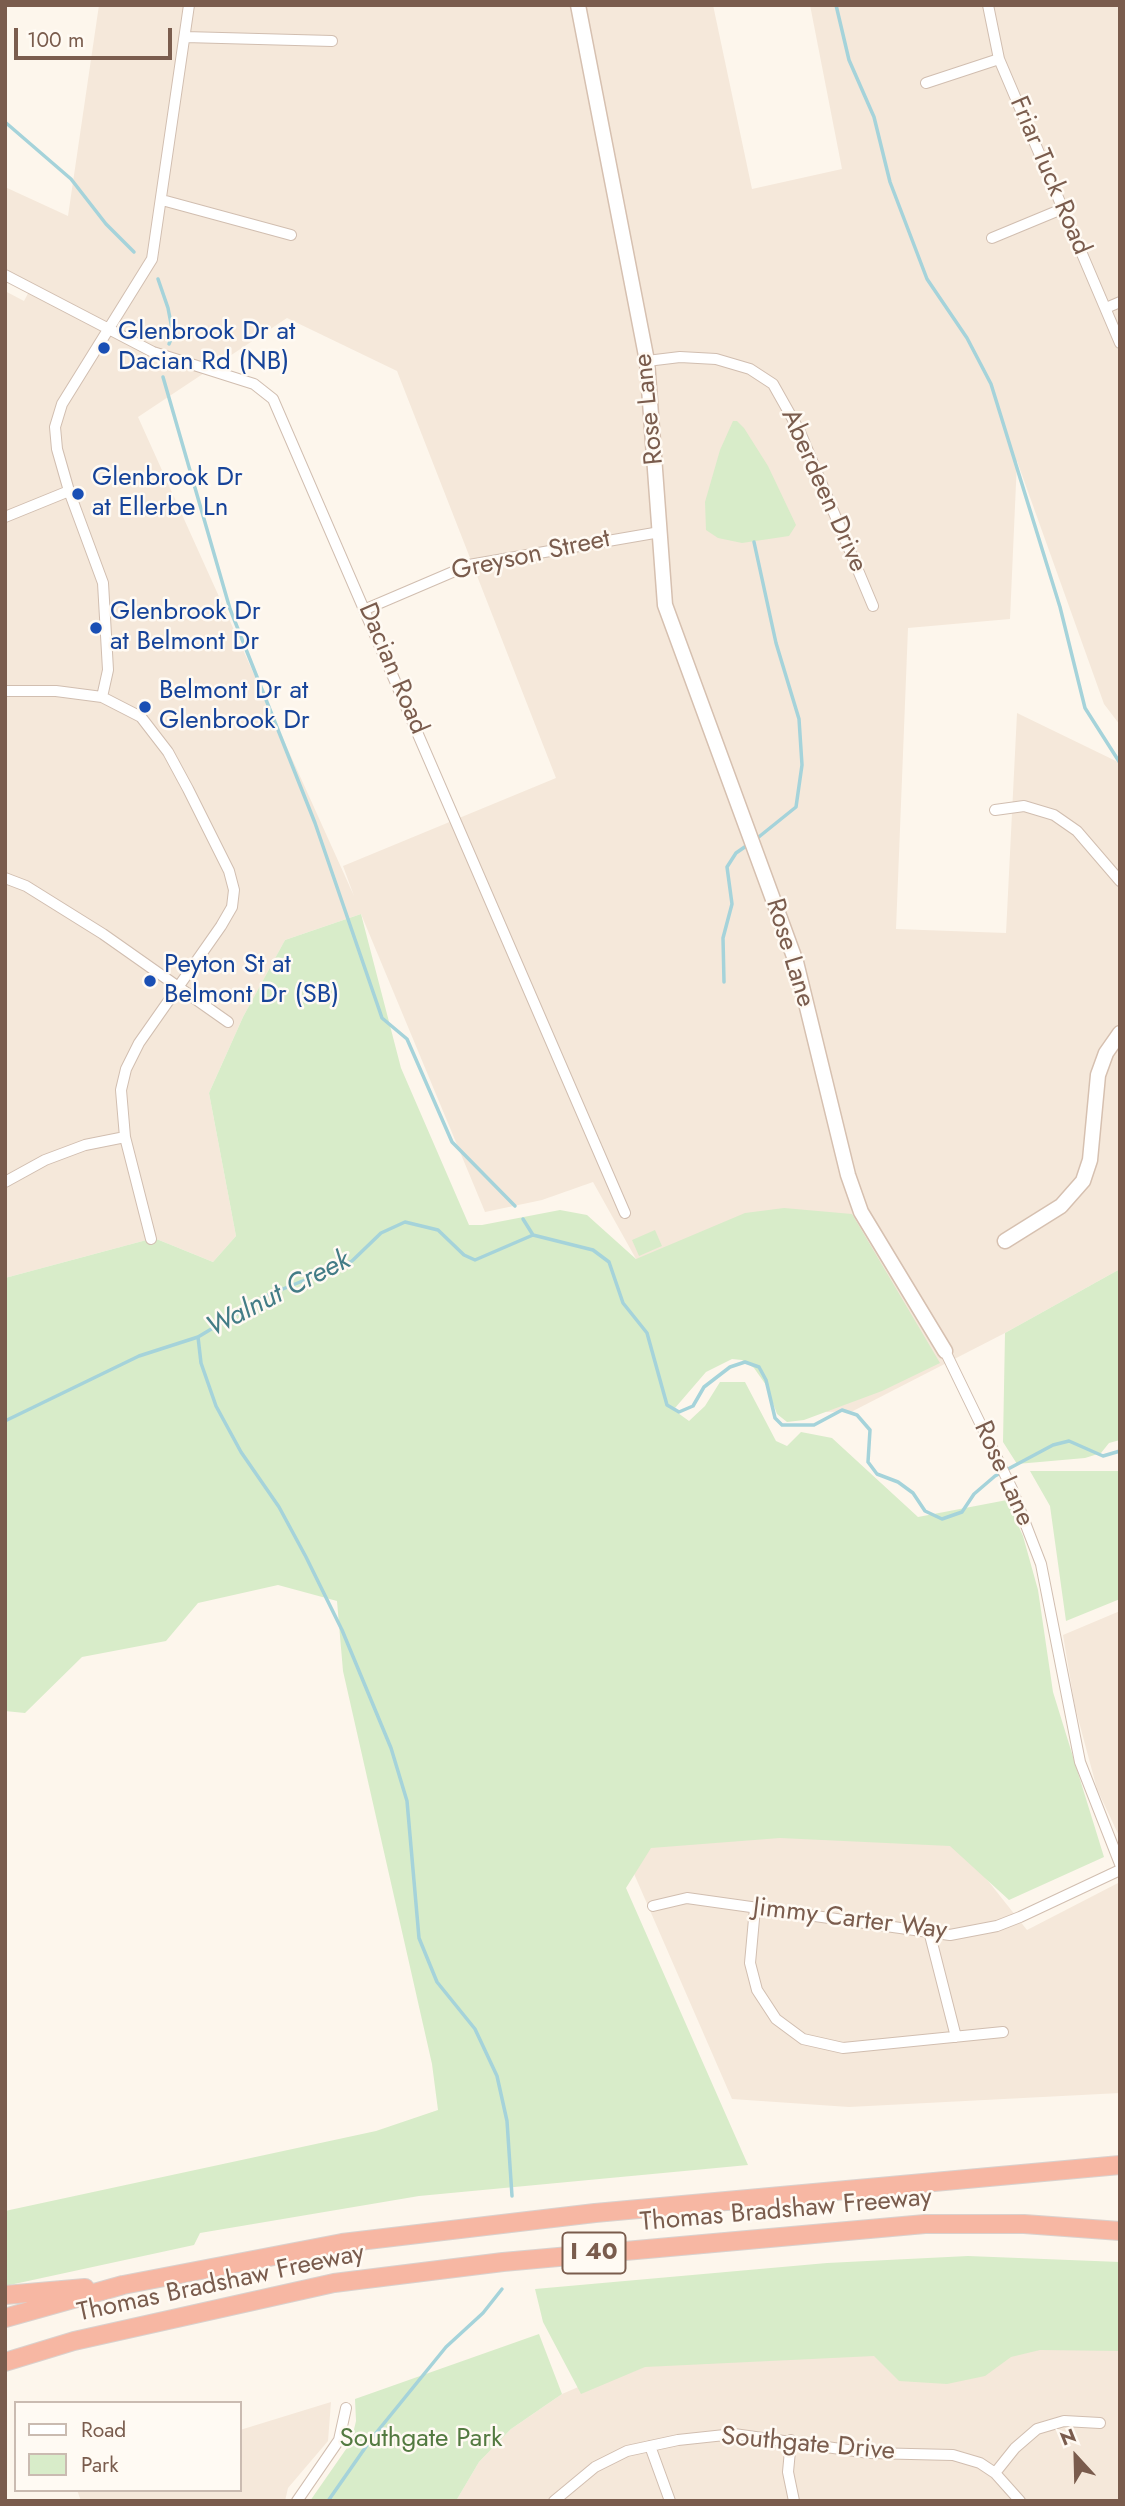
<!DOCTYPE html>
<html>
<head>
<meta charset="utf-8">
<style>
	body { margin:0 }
	#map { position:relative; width:1125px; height:2506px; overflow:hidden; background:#fdf6ec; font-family:Jost,sans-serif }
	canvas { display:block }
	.frame { position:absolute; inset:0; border:7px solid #7a5c4d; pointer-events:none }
	.legend { position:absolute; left:14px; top:2401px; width:228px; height:91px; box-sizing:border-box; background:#fffaf3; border:2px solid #cabbb1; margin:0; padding:9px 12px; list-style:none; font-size:21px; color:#7a5c4d }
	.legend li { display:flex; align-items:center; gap:14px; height:35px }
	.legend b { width:35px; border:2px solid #cabbb1 }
	.north { position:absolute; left:1041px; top:2422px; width:70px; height:70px; -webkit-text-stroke:5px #fffaf3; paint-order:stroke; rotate:338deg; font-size:19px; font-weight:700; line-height:28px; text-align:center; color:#7a5c4d }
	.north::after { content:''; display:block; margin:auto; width:24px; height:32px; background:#7a5c4d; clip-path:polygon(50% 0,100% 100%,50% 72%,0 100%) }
	.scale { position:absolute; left:14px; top:28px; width:158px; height:32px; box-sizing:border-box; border:4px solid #7a5c4d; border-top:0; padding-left:9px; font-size:21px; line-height:24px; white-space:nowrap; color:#7a5c4d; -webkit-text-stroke:5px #fffaf3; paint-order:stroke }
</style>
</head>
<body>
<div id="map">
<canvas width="1125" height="2506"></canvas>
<div class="frame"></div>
<ul class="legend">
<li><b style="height:9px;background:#fff"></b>Road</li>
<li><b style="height:19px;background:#d8ecc9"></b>Park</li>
</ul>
<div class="north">N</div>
<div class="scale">100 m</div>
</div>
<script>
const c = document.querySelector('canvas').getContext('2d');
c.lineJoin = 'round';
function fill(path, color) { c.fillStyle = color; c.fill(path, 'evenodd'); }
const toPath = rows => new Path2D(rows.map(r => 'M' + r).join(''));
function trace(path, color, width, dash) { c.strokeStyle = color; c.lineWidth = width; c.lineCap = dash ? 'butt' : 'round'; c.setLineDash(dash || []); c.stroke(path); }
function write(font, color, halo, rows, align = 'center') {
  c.font = font + ' Jost,sans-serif'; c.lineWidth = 5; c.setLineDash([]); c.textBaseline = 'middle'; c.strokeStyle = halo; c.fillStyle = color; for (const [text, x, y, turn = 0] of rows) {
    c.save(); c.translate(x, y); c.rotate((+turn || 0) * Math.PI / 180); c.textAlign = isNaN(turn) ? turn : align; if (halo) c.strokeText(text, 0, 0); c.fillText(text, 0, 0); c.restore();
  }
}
fill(toPath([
	[99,5,713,5,752,189,842,169,810,5,1120,5,1120,725,1104,704,1017,461,1010,619,908,628,896,929,1006,933,1017,713,1120,763,1120,1269,1005,1333,853,1411,827,1412,636,1259,593,1182,542,1200,485,1212,361,914,285,940,243,1017,209,1093,236,1236,213,1262,154,1238,5,1278,5,291,24,301,33,284,5,269,5,187,68,216],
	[287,318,397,371,556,778,343,866,354,896,138,417],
	[1120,1611,1120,1838,1097,1789,1075,1707,1063,1635],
	[947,1829,1027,1930,1120,1882,1120,2093,849,2107,732,2099,618,1837],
	[1120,2338,1120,2501,456,2501,479,2462,511,2429,562,2394,639,2361],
	[331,2402,328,2441,288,2488,285,2501,81,2501,77,2490,240,2490,240,2430]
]), '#f5e8da');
fill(toPath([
	[733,421,737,421,744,428,768,466,796,525,789,536,742,543,718,538,706,530,705,502,720,450],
	[361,914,401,1068,469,1225,482,1225,560,1210,587,1215,636,1259,745,1213,784,1208,852,1214,940,1363,882,1391,804,1420,787,1422,777,1414,766,1385,754,1368,742,1360,732,1359,706,1372,675,1408,667,1405,689,1421,705,1406,720,1382,745,1382,776,1441,787,1446,801,1432,832,1438,918,1517,1007,1500,1023,1536,1038,1590,1053,1692,1104,1857,1009,1900,950,1846,780,1838,651,1848,626,1888,748,2165,419,2196,200,2233,194,2245,5,2286,5,2211,376,2131,438,2110,432,2064,343,1671,337,1601,278,1585,198,1603,166,1641,82,1657,25,1713,5,1711,5,1278,154,1238,213,1262,236,1236,209,1093,243,1017,285,940],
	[655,1230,662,1246,639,1256,632,1240],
	[1120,1269,1120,1440,1109,1443,1101,1453,1085,1458,1017,1464,1003,1442,1005,1333],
	[1030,1471,1120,1471,1120,1599,1066,1621,1050,1506],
	[968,2256,1120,2262,1120,2351,1040,2350,1011,2357,985,2376,947,2384,899,2381,874,2356,645,2367,581,2394,543,2322,535,2289,827,2263],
	[539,2334,562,2394,511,2429,479,2462,456,2501,310,2501,351,2442,356,2421,355,2399]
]), '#d8ecc9');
trace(toPath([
	[836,5,849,60,874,117,890,182,927,279,967,338,991,384,1060,607,1085,708,1120,763],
	[5,122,71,179,106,224,134,252],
	[158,279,168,308,173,334,169,344],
	[163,377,230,609,315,823,382,1018,407,1039,452,1142,515,1206],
	[754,542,776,643,799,719,802,765,796,807,755,840],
	[724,982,723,938,732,904,727,867,736,853,749,844],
	[523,1219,533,1235],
	[198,1337,201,1363,216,1406,241,1452,279,1507,306,1557,342,1630,391,1748,407,1801,419,1938,437,1982,475,2029,497,2076,507,2121,512,2196],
	[5,1421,139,1356,198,1337,268,1295,352,1261,381,1233,405,1222,438,1230,464,1255,475,1260,533,1235,593,1250,609,1262,623,1303,647,1333,667,1405,679,1412,693,1406,704,1387,730,1367,745,1362,759,1367,766,1380,775,1418,782,1425,814,1425,842,1410,857,1415,870,1430,868,1462,877,1474,898,1482,913,1493,925,1511,942,1519,962,1512,974,1494,995,1476,1053,1445,1069,1441,1103,1456,1120,1451],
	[328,2501,372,2438,446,2347,483,2313,502,2289]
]), '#a5d3da', 3.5);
const street = toPath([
	[988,5,999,59,1120,343],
	[185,37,332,41],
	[926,83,999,59],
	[162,200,291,235],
	[992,238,1062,209],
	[5,275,153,352,254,384,273,399,625,1213],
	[1106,308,1120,302],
	[647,361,680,357,716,359,750,369,773,384,800,432,873,606],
	[5,517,69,491],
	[366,609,469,565,660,532],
	[5,691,56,691,102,697,141,717,168,752,188,789,229,871,234,890,232,907,221,926,139,1043,126,1069,121,1090,125,1137,151,1239],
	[102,697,108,670,103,583,69,491,57,449,55,427,62,404,152,259,189,5],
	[995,810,1024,806,1054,815,1077,831,1120,881],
	[5,878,26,886,103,934,228,1022],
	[5,1182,45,1160,85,1145,125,1137],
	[945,1351,1012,1489,1041,1564,1080,1762,1120,1864],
	[653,1906,687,1898,950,1935,997,1926,1020,1917,1120,1870],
	[755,1908,750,1963,757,1990,776,2019,803,2039,843,2048,1003,2032],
	[930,1935,956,2037],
	[791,2440,788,2472,794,2501],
	[650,2446,670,2501],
	[995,2473,1015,2448,1037,2429,1064,2421,1100,2423],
	[297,2501,339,2440,346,2408],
	[554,2501,595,2467,627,2451,678,2440,734,2434,869,2453,953,2455,980,2463,995,2473,1020,2501]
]);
const secondary = toPath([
	[578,5,647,361,665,605,796,962,848,1175,861,1212,945,1351],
	[1005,1241,1061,1206,1083,1181,1090,1160,1098,1075,1106,1053,1120,1033]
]);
const highway = toPath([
	[5,2295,85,2288],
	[5,2318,123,2285,342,2243,595,2213,1120,2165],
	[5,2362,74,2341,334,2283,503,2262,925,2224,1024,2224,1120,2231]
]);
trace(street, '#d1beb0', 12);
trace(secondary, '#d6c0b0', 17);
trace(highway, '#dad1cd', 20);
trace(street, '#fff', 10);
trace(secondary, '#fff', 14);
trace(highway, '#f7b7a3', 18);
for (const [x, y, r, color] of [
	[104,348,7,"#1a4fb4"],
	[78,494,7,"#1a4fb4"],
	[96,628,7,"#1a4fb4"],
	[145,707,7,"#1a4fb4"],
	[150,981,7,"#1a4fb4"]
]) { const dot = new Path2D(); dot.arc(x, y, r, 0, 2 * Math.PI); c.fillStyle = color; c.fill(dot); trace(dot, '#fffaf3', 2.5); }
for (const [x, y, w] of [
	[594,2253,63]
]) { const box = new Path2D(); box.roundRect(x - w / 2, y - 20.5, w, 41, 5); c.fillStyle = '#fffaf3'; c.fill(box); trace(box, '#7a5c4d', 2); }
write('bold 24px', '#7a5c4d', null, [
	["I 40",594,2253]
]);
write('26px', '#7a5c4d', '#fffaf3', [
	["Friar Tuck Road",1049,176,67],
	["Rose Lane",650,409,-96],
	["Aberdeen Drive",823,491,66],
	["Greyson Street",531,556,-12],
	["Dacian Road",392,669,67],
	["Rose Lane",789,953,73],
	["Rose Lane",1003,1474,66],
	["Jimmy Carter Way",850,1920,7],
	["Thomas Bradshaw Freeway",786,2211,-5],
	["Thomas Bradshaw Freeway",221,2284,-12],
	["Southgate Drive",808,2445,5]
]);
write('26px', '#164399', '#fffaf3', [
	["Glenbrook Dr at",118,333],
	["Dacian Rd (NB)",118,363],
	["Glenbrook Dr",92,479],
	["at Ellerbe Ln",92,509],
	["Glenbrook Dr",110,613],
	["at Belmont Dr",110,643],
	["Belmont Dr at",159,692],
	["Glenbrook Dr",159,722],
	["Peyton St at",164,966],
	["Belmont Dr (SB)",164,996]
], 'left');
write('26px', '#537a41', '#fffaf3', [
	["Southgate Park",421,2440]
]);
write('italic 28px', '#437c86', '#fffaf3', [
	["Walnut Creek",279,1295,-27]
]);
</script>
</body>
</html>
